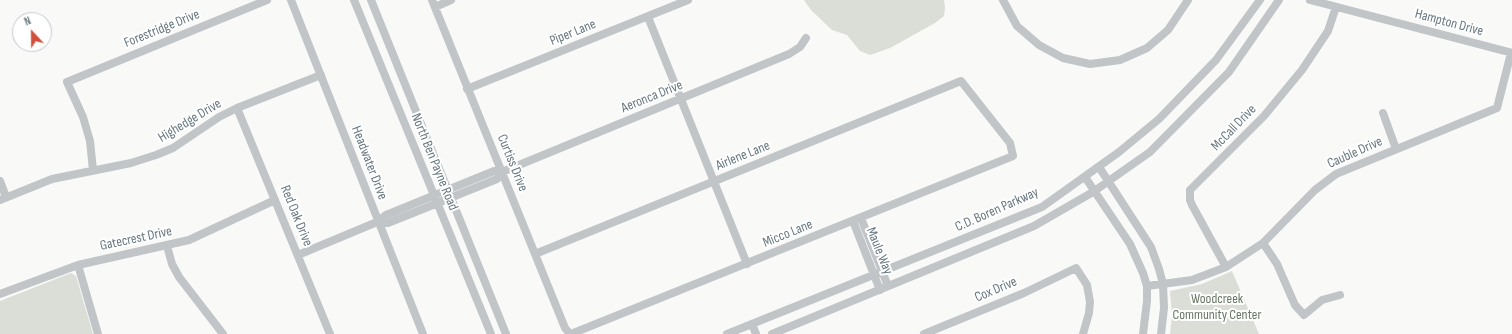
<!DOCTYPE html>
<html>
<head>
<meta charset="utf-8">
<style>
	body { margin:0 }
	#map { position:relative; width:1512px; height:334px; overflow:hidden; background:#f9f9f7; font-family:"Sofia Sans Condensed",sans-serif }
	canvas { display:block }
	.north { position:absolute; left:12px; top:12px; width:40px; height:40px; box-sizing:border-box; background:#fff; border:1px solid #c2c9cc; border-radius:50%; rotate:338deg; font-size:11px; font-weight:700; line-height:16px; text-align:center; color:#66777f }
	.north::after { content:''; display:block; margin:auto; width:14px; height:18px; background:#d2513e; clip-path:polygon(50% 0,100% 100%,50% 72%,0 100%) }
</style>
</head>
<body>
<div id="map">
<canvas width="1512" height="334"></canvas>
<div class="north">N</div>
</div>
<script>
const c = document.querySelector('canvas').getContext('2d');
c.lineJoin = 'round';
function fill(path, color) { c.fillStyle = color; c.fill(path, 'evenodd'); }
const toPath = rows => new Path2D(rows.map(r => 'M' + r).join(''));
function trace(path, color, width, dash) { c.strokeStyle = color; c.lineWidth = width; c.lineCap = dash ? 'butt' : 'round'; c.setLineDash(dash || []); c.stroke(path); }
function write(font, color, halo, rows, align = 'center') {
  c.font = font + ' "Sofia Sans Condensed",sans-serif'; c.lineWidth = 4; c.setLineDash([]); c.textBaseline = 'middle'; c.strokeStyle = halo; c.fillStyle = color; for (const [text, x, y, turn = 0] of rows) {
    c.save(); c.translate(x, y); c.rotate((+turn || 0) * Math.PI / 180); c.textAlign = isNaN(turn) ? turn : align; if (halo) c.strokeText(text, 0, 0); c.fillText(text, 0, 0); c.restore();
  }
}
fill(toPath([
	[804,0,944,0,945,7,944,16,935,23,890,48,870,55,860,51,847,35,832,30,811,10],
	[1232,271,1259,334,1170,334,1172,315,1170,291,1202,284],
	[71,273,76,276,93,334,0,334,0,301]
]), '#daded7');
trace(toPath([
	[291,0,423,334],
	[354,0,491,334],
	[371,0,506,334],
	[432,0,565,328,570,334],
	[1003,0,1017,26,1039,45,1063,58,1090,64,1120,60,1147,48,1168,30,1188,0],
	[1310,0,1512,53],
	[435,7,451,0],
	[648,17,747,264],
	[467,89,688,0],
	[237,108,330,334],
	[1383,113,1396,149],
	[1099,167,1151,247,1159,269,1163,284,1164,308,1161,334],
	[93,170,90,141,83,117,67,82,267,0],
	[1085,177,1130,244,1143,273,1147,286,1147,301,1143,334],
	[0,181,6,197],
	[0,200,52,179,131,163,156,155,173,148,219,117,237,108,321,75],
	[861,218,888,286],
	[853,221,880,290],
	[377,222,388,223,423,209,497,179,502,172],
	[1263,243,1277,264,1295,305,1304,315,1322,300,1340,295],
	[167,246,172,264,179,277,223,334],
	[535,254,961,81,1010,143,1013,156,571,334],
	[298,255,377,222,386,215,494,171,502,172,789,54,800,47,806,38],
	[78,265,98,334],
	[1226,267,1192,205,1190,200,1190,190,1264,116,1302,70,1328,31,1336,7],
	[1147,286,1192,280,1226,267,1263,243,1315,190,1336,174,1497,108,1511,53],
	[0,294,78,265,189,240,275,200],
	[752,324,756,334],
	[727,334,1042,207,1119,152,1159,119,1216,60,1260,0],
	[772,334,1034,226,1093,192,1150,152,1229,72,1279,0],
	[924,334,1024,293,1076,268,1087,285,1090,302,1089,313,1083,334]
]), '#c1c5c8', 8);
write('14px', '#66777f', '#fff', [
	["Hampton Drive",1449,23,15],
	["Forestridge Drive",162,29,-22],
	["Piper Lane",573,33,-22],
	["Aeronca Drive",652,97,-22],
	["Highedge Drive",190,121,-31],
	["McCall Drive",1234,128,-46],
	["Cauble Drive",1355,153,-24],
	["Airlene Lane",743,156,-22],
	["North Ben Payne Road",434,162,68],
	["Headwater Drive",369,163,69],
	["Curtiss Drive",512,163,68],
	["C.D. Boren Parkway",997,210,-24],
	["Red Oak Drive",296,216,68],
	["Micco Lane",788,234,-22],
	["Gatecrest Drive",136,239,-12],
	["Maule Way",879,251,68],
	["Cox Drive",996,290,-23]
]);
write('14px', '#6a7865', '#fff', [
	["Woodcreek",1217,299],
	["Community Center",1217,315]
]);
</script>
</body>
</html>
